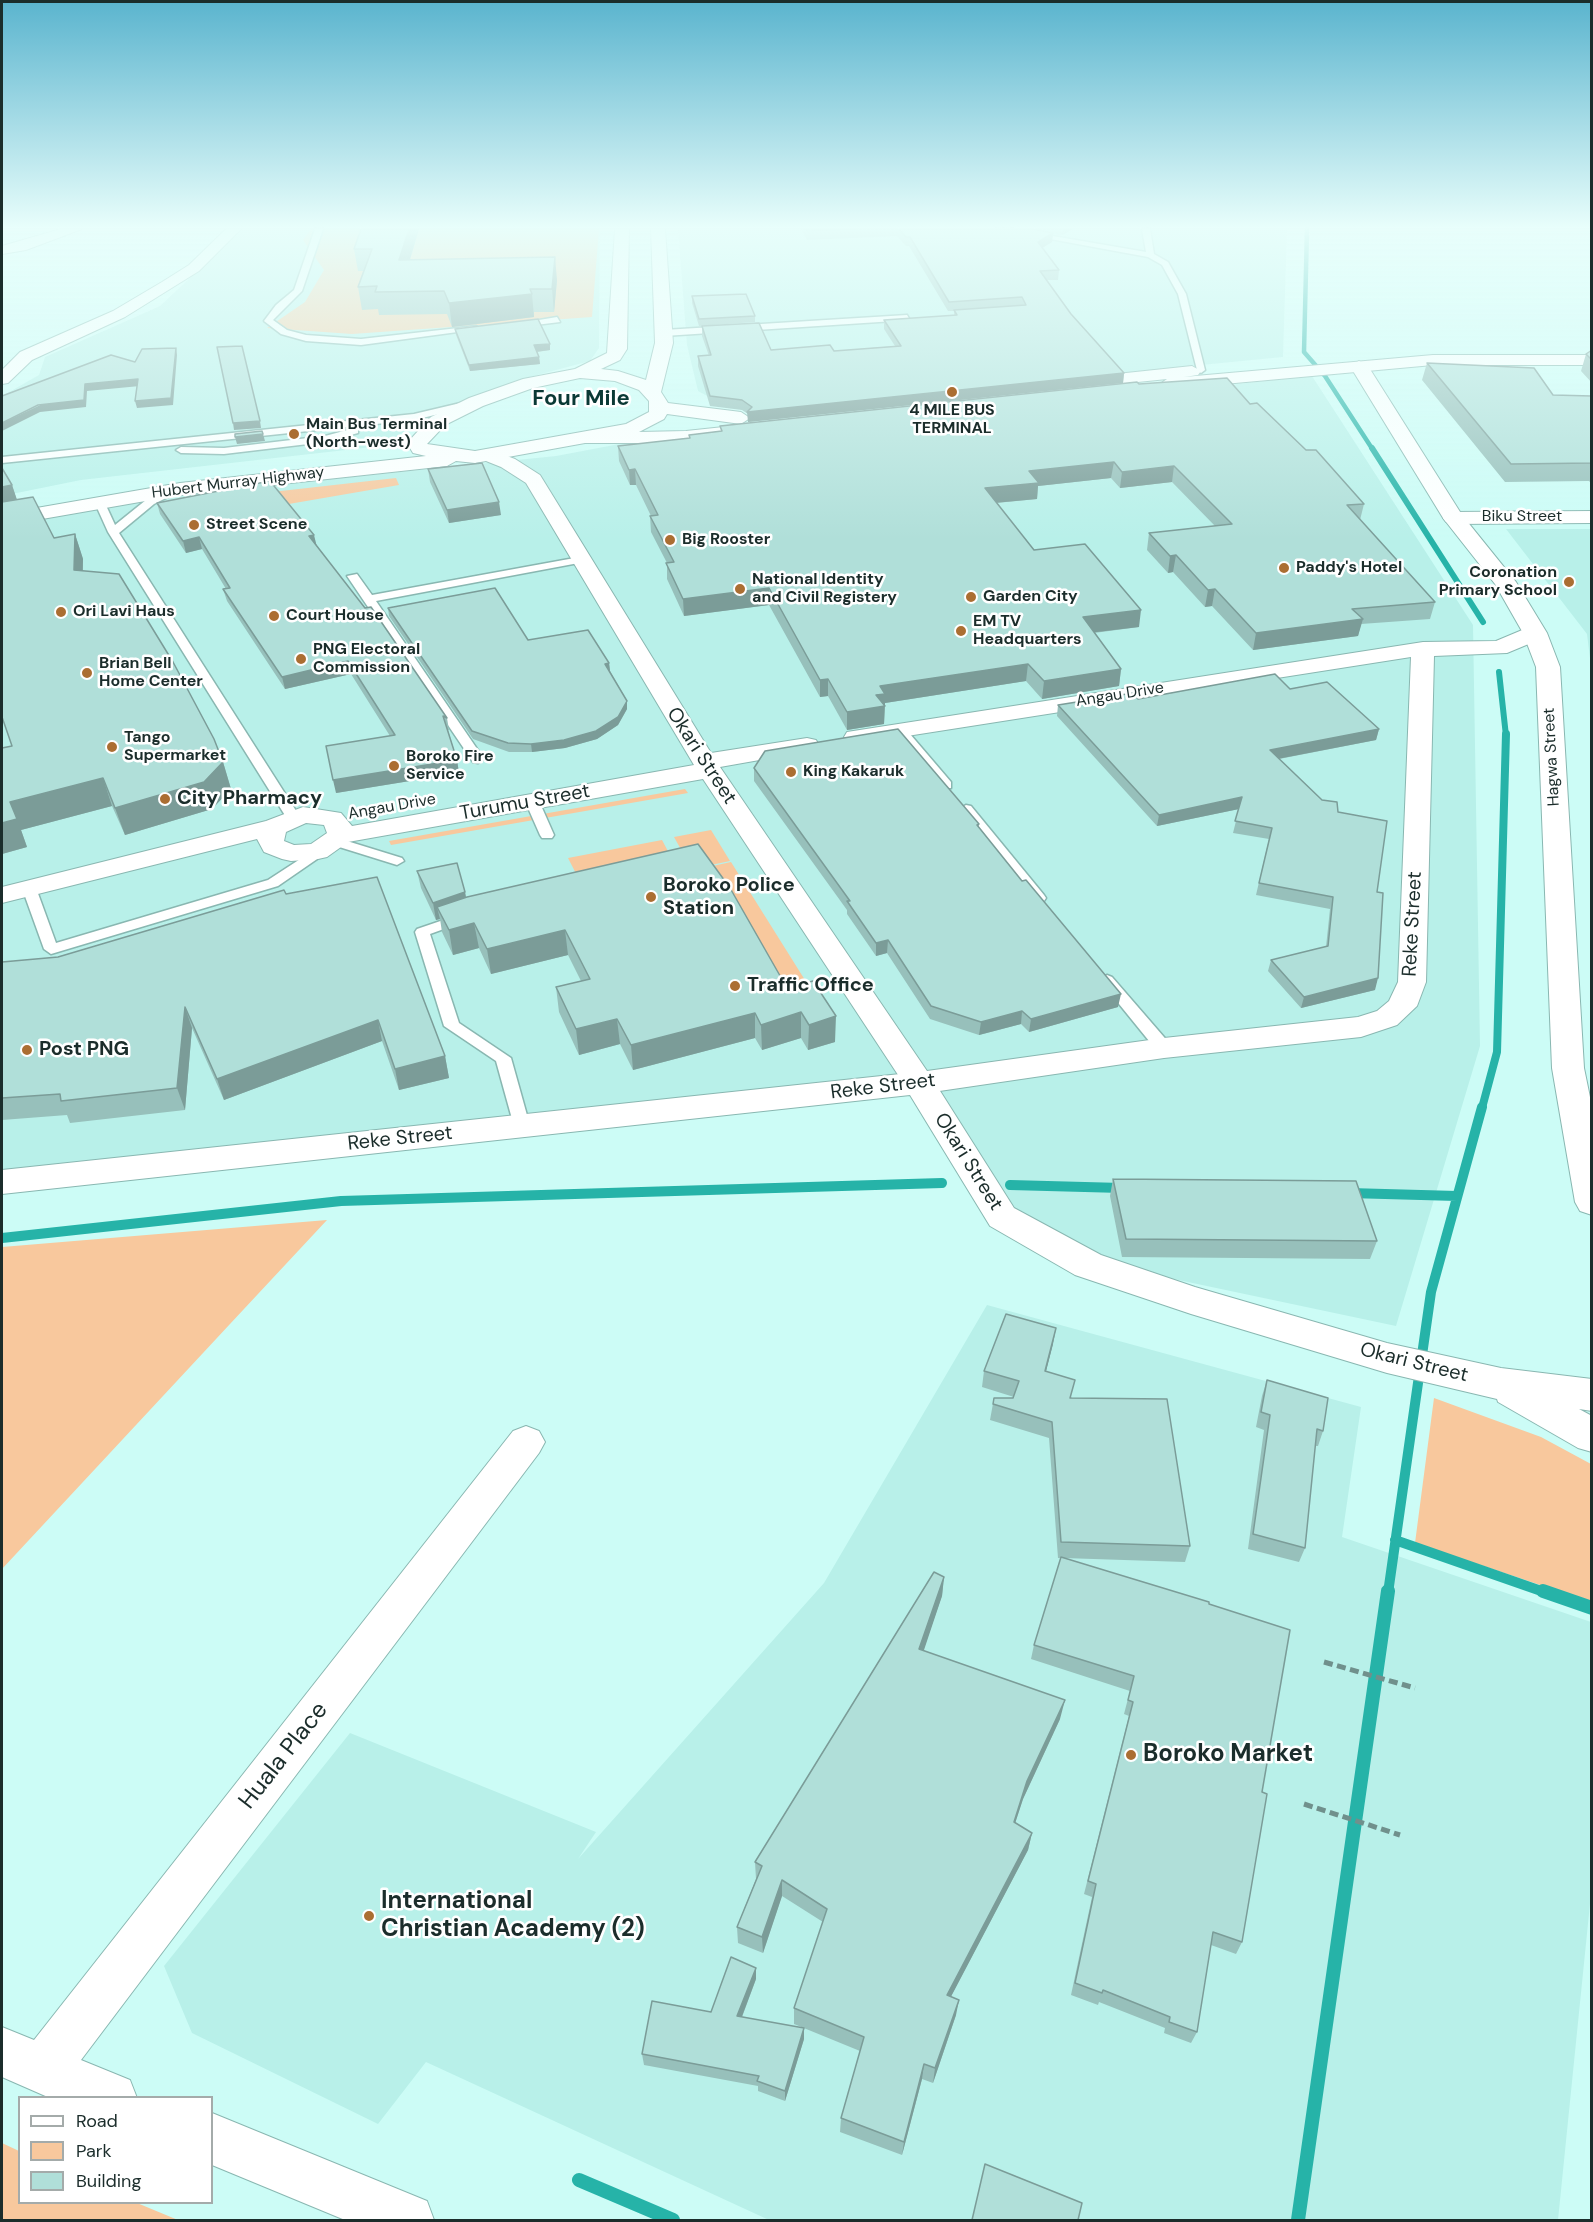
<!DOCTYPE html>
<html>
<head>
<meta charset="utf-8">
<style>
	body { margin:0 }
	#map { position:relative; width:1593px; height:2222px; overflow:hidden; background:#ccfcf6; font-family:"DM Sans",sans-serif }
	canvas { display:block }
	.frame { position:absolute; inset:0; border:3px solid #1b2d2b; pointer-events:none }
	.legend { position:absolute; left:18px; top:2096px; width:195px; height:108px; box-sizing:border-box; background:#fff; border:2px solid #a4abaa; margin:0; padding:8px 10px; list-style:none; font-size:18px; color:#1b2d2b }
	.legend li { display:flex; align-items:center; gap:12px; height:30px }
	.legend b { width:30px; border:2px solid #a4abaa }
</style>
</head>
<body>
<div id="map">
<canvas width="1593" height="2222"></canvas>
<div class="frame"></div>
<ul class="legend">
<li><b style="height:8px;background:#fff"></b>Road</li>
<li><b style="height:16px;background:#f8c89d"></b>Park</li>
<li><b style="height:16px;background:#b0dfd9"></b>Building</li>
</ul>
</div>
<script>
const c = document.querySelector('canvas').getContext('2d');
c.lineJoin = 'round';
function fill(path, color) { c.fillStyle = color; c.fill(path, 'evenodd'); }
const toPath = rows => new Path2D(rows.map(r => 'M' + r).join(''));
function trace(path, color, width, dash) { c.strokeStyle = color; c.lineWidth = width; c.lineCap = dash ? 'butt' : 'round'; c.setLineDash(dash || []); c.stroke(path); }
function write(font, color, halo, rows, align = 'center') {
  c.font = font + ' "DM Sans",sans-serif'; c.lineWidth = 5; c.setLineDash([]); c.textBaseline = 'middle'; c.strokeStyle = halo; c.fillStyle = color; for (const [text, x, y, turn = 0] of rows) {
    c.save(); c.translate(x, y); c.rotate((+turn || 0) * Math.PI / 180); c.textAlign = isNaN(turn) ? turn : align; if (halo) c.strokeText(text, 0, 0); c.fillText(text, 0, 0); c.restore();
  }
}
fill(toPath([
	[242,229,600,229,599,348,590,361,515,381,426,419,381,446,81,480,2,496,2,396,39,375,45,357,160,306],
	[678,229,1287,229,1283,357,771,407,729,408,698,391,687,345],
	[1312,376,1473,625,1480,1046,1396,1326,1046,1252,919,1083,2,1181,2,518,164,496,556,456,630,442,902,420],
	[1591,529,1592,529,1591,666,1587,634,1506,529],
	[987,1305,1361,1407,1342,1537,1591,1622,1591,1894,1558,2220,769,2220,426,2062,378,2124,192,2033,164,1966,350,1733,596,1832,578,1859,824,1583]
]), '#b8f0e9');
fill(toPath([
	[311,229,599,229,592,317,352,334,267,328,305,302,324,270,303,240],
	[396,478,399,485,283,505,272,492],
	[685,789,688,793,391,845,389,841],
	[711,830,730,861,692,869,674,837],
	[662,840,678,870,585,891,568,858],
	[731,862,820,1004,787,1013,699,869],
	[327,1220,230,1324,2,1569,2,1247],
	[1434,1398,1541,1437,1591,1464,1591,1602,1415,1543],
	[2,2143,19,2151,20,2202,137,2203,178,2220,2,2220]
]), '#f8c89d');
trace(toPath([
	[1307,229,1304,352,1325,376,1373,450]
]), '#26b3a8', 4.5);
trace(toPath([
	[1372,448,1483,622],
	[1499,672,1506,736]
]), '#26b3a8', 6);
trace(toPath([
	[1482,1108,1497,1052,1506,734]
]), '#26b3a8', 8);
trace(toPath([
	[1010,1185,1122,1188],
	[1349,1193,1457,1196],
	[2,1238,341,1201,942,1183],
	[1395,1540,1547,1593],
	[1388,1593,1431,1292,1482,1107]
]), '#26b3a8', 10);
trace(toPath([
	[1543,1591,1592,1608],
	[579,2180,673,2220],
	[1298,2220,1388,1591]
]), '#26b3a8', 14);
const service = toPath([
	[315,229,323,229,302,291,273,320,287,330,306,335,361,339,476,326,480,329,361,345,306,341,281,334,264,321,276,305,294,290,315,229],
	[996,229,1012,229,1146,252,1142,229,1150,229,1154,254,1168,262,1186,294,1205,370,1201,373,1197,370,1178,294,1162,265,1148,257,996,229],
	[907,315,910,320,664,336,660,333,664,330,907,315],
	[557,317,560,322,519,327,515,324,557,317],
	[469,401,472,402,472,406,414,420,2,463,2,457,414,414,469,401],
	[355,428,358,429,358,433,325,442,224,454,181,453,176,450,181,447,224,448,325,436,355,428],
	[173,488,182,490,154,504,119,533,300,817,298,820,288,820,286,817,108,532,94,501,103,499,115,525,146,500,173,488],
	[580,557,585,560,584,562,376,601,484,759,478,763,473,762,347,576,357,574,372,595,580,557],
	[900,726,904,727,951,782,951,788,941,788,896,733,896,727,900,726],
	[532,797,539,801,554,835,552,838,542,838,540,835,525,801,532,797],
	[966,805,971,806,1044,895,1046,898,1044,901,1034,901,961,812,959,809,966,805],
	[334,837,402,858,404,861,397,865,336,846,278,886,51,954,44,949,22,888,29,884,36,888,56,943,268,880,334,837],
	[461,914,468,918,466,921,430,934,459,1023,511,1058,530,1126,528,1130,516,1130,514,1126,496,1061,444,1026,415,932,417,929,461,914],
	[1107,975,1112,977,1170,1044,1172,1048,1170,1052,1158,1052,1102,983,1099,980,1107,975]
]);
const minor = toPath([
	[61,229,82,229,26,250,2,254,2,246,61,229],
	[226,229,241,229,199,271,125,317,32,360,8,383,2,384,2,370,20,352,113,311,162,282,189,265,226,229],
	[488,449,515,459,540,475,711,753,807,738,816,740,819,745,816,750,720,767,927,1071,1164,1038,1358,1017,1377,1011,1389,1001,1398,982,1411,657,856,744,847,742,844,737,847,732,1423,642,1496,641,1527,628,1543,628,1546,633,1543,638,1507,653,1434,656,1426,982,1417,1006,1397,1025,1361,1037,1164,1058,919,1094,908,1090,703,779,348,842,327,857,318,859,291,861,282,859,264,852,257,839,2,903,2,887,266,821,303,807,341,813,352,826,694,765,526,483,501,467,481,459,479,455,481,451,488,449],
	[306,823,324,825,327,833,311,844,294,845,284,841,286,832,306,823],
	[1592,511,1592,523,1453,524,1446,522,1443,518,1446,514,1453,512,1592,511],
	[526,1426,539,1431,545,1442,539,1453,81,2060,130,2080,137,2098,50,2098,2,2077,2,2027,34,2040,513,1431,526,1426],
	[212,2113,427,2201,434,2220,345,2220,212,2165,212,2113]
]);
const tertiary = toPath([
	[1359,361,1368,366,1462,515,1516,582,1547,633,1560,667,1584,1068,1592,1107,1592,1215,1580,1211,1575,1202,1552,1068,1536,667,1523,633,1495,584,1443,518,1350,366,1359,361],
	[919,1072,930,1075,1014,1208,1101,1255,1195,1287,1387,1343,1501,1368,1592,1379,1592,1411,1579,1409,1592,1416,1592,1452,1578,1448,1498,1402,1497,1399,1387,1373,1191,1314,1075,1275,990,1226,910,1095,2,1194,2,1170,919,1072]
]);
const trunk = toPath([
	[615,229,629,229,627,349,620,360,601,369,618,371,646,380,655,343,651,229,665,229,673,343,661,392,668,403,741,412,750,418,741,424,667,414,664,419,639,432,686,431,733,426,740,428,743,432,740,436,686,443,585,443,475,463,456,461,447,466,180,495,2,526,2,514,180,483,426,456,413,453,407,443,431,417,469,398,523,379,575,369,607,353,615,229],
	[580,378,615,381,639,390,649,401,649,412,626,424,475,451,427,444,445,425,483,406,533,388,580,378],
	[1433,355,1592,355,1592,365,1433,365,1169,389,1160,384,1167,379,1079,388,1070,383,1079,378,1192,366,1201,371,1198,375,1184,377,1433,355]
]);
trace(service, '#89b7b1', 3);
trace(minor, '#89b7b1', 2);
trace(tertiary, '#89b7b1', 2);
trace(trunk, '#89b7b1', 2);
trace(toPath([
	[1324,1662,1415,1688],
	[1304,1804,1400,1835]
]), '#70908c', 5, [9, 4.5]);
fill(service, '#fff');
fill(minor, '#fff');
fill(tertiary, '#fff');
fill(trunk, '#fff');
fill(toPath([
	[361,229,419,229,410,260,557,280,554,312,534,312,534,317,452,327,447,314,379,315,378,309,362,310,358,287,363,271,358,271,354,249],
	[801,229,1073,229,1062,235,1053,234,1052,242,1042,248,1059,270,1058,280,1046,280,1071,314,1124,373,1123,383,748,422,748,414,742,410,710,406,698,366,698,356,709,356,702,336,702,326,771,350,834,351,895,346,884,329,884,320,954,315,954,311,948,311,909,246,906,246,897,236,807,240],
	[692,296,755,316,755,322,699,326,692,303],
	[455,329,550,350,537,352,539,357,540,364,470,371,456,335],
	[1592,350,1592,383,1581,371,1586,354],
	[1427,363,1553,395,1592,396,1592,484,1589,481,1505,482,1422,380],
	[1139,384,1250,404,1306,450,1364,504,1360,520,1435,602,1430,619,1361,624,1358,636,1253,650,1212,606,1205,607,1173,572,1168,573,1147,550,1149,533,1215,526,1172,482,1120,488,1111,478,1038,486,1037,499,996,503,1034,550,1139,627,1094,633,1121,669,1119,686,1042,699,1026,681,885,703,884,724,847,730,828,696,820,697,769,605,684,616,667,579,667,563,651,532,650,516,651,516,636,485,630,485,619,461,618,446,689,438,689,435,721,431,720,426],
	[428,469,501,515,449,523,430,482],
	[12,485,17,500,54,538,75,534,83,559,83,571,223,762,231,789,212,809,125,835,112,806,21,830,27,847,2,854,2,748,12,746],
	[157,503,317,546,447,718,449,730,448,730,457,760,459,773,336,793,390,736,351,674,285,689,227,601,223,589,226,589,202,549,186,553,160,514],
	[388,608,528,640,609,663,610,671,627,701,627,709,618,725,597,739,565,748,532,752,509,752,473,739,389,616],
	[1290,689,1379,729,1376,740,1279,759,1322,800,1338,812,1377,892,1375,990,1301,1008,1268,971,1271,960,1326,947,1330,909,1256,895,1269,839,1233,833,1239,809,1157,826,1057,716,1058,705],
	[754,768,979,824,979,827,1118,1007,1029,1032,1021,1024,979,1035,930,1019,887,953,876,956,847,914,847,910,754,781],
	[417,871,465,892,466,898,787,988,835,1042,808,1050,801,1038,762,1050,755,1038,633,1070,620,1044,579,1055,559,1012,556,987,581,981,568,955,491,974,479,948,453,955,442,932,440,919,436,920,421,888],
	[286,894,445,1056,449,1078,399,1090,382,1041,224,1100,192,1028,185,1110,70,1123,67,1115,2,1120,2,962,58,957],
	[1113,1179,1377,1241,1370,1259,1122,1257,1110,1196],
	[1053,1344,1046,1371,1072,1398,1190,1546,1185,1562,1063,1558,1209,1604,1262,1792,1242,1942,1236,1954,1211,1945,1197,2032,1191,2043,1164,2033,1165,2028,1099,2002,1098,2005,1071,1995,1092,1897,1084,1894,1129,1716,1124,1714,1130,1691,1031,1659,1034,1645,1061,1558,1058,1558,1049,1438,990,1420,994,1398,1013,1398,1014,1397,982,1387,984,1371],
	[1267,1380,1323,1431,1318,1446,1315,1446,1305,1548,1299,1562,1248,1549,1264,1430,1256,1427,1262,1396],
	[944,1577,942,1596,923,1650,1060,1719,1023,1799,1015,1823,1032,1833,1028,1850,951,1996,956,2015,933,2083,922,2079,902,2155,840,2132,841,2118,860,2051,794,2024,794,2008,823,1922,782,1896,763,1953,738,1943,737,1927,756,1879,755,1862],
	[756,1979,742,2017,804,2039,785,2101,758,2091,758,2086,644,2065,642,2054,711,2012]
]), '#97c0bb');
fill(toPath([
	[409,229,419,229,403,282,399,260],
	[1063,229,1073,229,1062,235],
	[1053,233,1052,242,1037,251,1038,242],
	[555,257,557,280,554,312,552,289],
	[532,294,534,317,452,327,449,303],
	[550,344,550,350,535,352,534,345],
	[176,348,177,355,173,405,137,408,135,401],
	[539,357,540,364,470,371,469,365],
	[1124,373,1123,383,748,422,747,412],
	[138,379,140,386,87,391,86,407,40,412,2,431,2,423,85,384],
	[260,421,261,428,234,430,233,423],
	[263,434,265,441,237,444,235,437],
	[1114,462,1111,478,1038,486,1037,499,983,504,985,488,1029,471],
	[1174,466,1172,482,1120,488,1122,472],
	[635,469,636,485,630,485,629,470],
	[12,485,20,509,2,512,2,487],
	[499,502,501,515,449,523,447,510],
	[75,534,83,559,82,595,74,570],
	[314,535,317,547,309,536],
	[199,537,202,549,186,553,183,541],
	[1176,555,1173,572,1168,573,1170,556],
	[769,588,769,605,684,616,683,599],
	[1215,589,1212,606,1205,607,1208,590],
	[1141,610,1139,627,1080,634,1083,617],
	[1363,619,1358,636,1253,650,1256,633],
	[348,661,351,674,285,689,282,677],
	[609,663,610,671,605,664],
	[1028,664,1026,681,885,703,884,724,847,730,847,712,876,695,880,686],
	[1121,669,1119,686,1042,699,1044,681],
	[828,679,828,696,820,697,820,680],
	[627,701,627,709,618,725,597,739,565,748,532,752,531,744],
	[1379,729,1376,740,1267,761,1270,750],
	[457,760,459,773,336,793,333,780],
	[223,762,231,789,212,809,125,835,115,808],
	[103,778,112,806,21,830,27,847,2,854,2,823,10,802],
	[1242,797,1239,809,1157,826,1159,815],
	[465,892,468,909,437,907,440,919,436,920,433,903],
	[474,923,479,948,453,955,449,930],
	[565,930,568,955,491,974,487,949],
	[888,940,887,953,876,956,876,943],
	[1378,978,1375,990,1301,1008,1304,997],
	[1121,994,1118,1007,1029,1032,1031,1019],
	[185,1007,192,1028,185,1110,177,1088],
	[1022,1011,1021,1024,979,1035,981,1022],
	[801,1012,801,1038,762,1050,761,1025],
	[755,1013,755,1038,633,1070,631,1045],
	[836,1016,835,1042,808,1050,809,1025],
	[617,1019,620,1044,579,1055,576,1029],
	[378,1020,382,1041,224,1100,217,1079],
	[445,1056,449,1078,399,1090,395,1069],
	[1056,1328,1053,1344,1042,1387,1045,1371],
	[944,1577,942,1596,918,1668,919,1649],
	[1065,1700,1060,1719,1023,1799,1010,1839,1014,1822,1027,1781],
	[1032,1833,1028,1850,944,2010,947,1995],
	[782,1880,782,1896,763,1953,762,1937],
	[756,1968,756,1979,738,2027,737,2016],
	[959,2000,956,2015,933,2083,935,2068],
	[804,2028,804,2039,785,2101,785,2091],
	[924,2064,922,2079,902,2155,904,2142]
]), '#7b9c98');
const building = toPath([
	[361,229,409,229,399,260,555,257,552,289,530,289,532,294,449,303,444,291,375,292,377,286,358,287,372,249,354,249,361,229],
	[806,229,855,229,807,231,806,229],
	[899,229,1032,229,1053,233,1038,242,1059,270,1040,271,1071,314,1124,373,747,412,752,407,742,400,710,396,698,356,711,355,702,326,759,323,771,350,830,345,834,351,901,346,884,320,957,315,954,310,1026,305,1022,297,949,302,910,237,906,237,899,229],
	[746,294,755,316,699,319,692,296,746,294],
	[538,319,550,344,534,345,539,357,469,365,455,329,538,319],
	[242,346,260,421,233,423,217,347,242,346],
	[176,348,171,398,135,401,138,379,85,384,84,400,38,405,2,423,2,396,111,355,135,362,142,349,176,348],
	[1592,350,1592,360,1586,354,1592,350],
	[1427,363,1534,368,1553,395,1592,396,1592,463,1511,464,1427,363],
	[1227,378,1250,404,1257,403,1306,450,1316,450,1364,504,1347,505,1435,602,1352,609,1363,619,1256,633,1215,589,1208,590,1176,555,1170,556,1149,533,1232,524,1174,466,1122,472,1114,462,1029,471,1039,483,985,488,1034,550,1085,544,1141,610,1083,617,1121,669,1044,681,1028,664,880,686,885,694,876,695,885,706,847,712,828,679,820,680,769,588,683,599,666,563,674,562,650,516,658,515,635,469,629,470,618,446,690,438,689,435,722,431,720,426,1137,382,1139,384,1227,378],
	[262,431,263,434,235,437,235,434,262,431],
	[482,463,499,502,447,510,428,469,482,463],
	[2,468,12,485,2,487,2,468],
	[270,481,314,535,309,536,365,608,371,607,447,718,443,716,457,760,333,780,326,746,395,735,348,661,282,677,223,589,230,588,199,537,183,541,157,503,270,481],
	[33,497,54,538,75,534,74,570,119,574,173,662,214,739,223,762,204,782,115,808,103,778,10,802,17,819,2,823,2,748,12,746,2,717,2,502,33,497],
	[495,588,528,640,588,630,609,663,605,664,627,701,618,717,596,731,564,740,531,744,508,743,472,731,388,608,495,588],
	[1275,674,1290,689,1327,682,1379,729,1270,750,1322,800,1337,802,1338,812,1387,821,1377,892,1383,893,1378,978,1304,997,1271,960,1328,946,1333,897,1259,883,1272,828,1235,821,1242,797,1159,815,1058,705,1133,693,1138,699,1275,674],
	[898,729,979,824,977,825,1022,881,1026,880,1121,994,1031,1019,1022,1011,981,1022,931,1006,888,940,876,943,847,901,850,901,754,768,765,751,898,729],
	[698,844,730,888,787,988,813,981,836,1016,809,1025,801,1012,761,1025,755,1013,631,1045,617,1019,576,1029,556,987,590,979,565,930,487,949,474,923,449,930,437,907,467,897,698,844],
	[457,863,465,892,433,903,417,871,457,863],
	[377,877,445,1056,395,1069,378,1020,217,1079,185,1007,177,1088,61,1101,60,1094,2,1098,2,962,58,957,284,890,286,894,377,877],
	[1113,1179,1356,1181,1377,1241,1126,1239,1113,1179],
	[1006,1314,1056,1328,1045,1371,1075,1380,1070,1398,1167,1399,1190,1546,1061,1542,1052,1422,993,1404,994,1398,1013,1398,1019,1381,984,1371,1006,1314],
	[1267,1380,1328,1398,1323,1431,1317,1429,1305,1548,1253,1534,1270,1415,1261,1412,1267,1380],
	[1061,1557,1209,1602,1209,1604,1290,1630,1262,1792,1267,1794,1242,1942,1213,1932,1197,2032,1169,2022,1170,2017,1103,1990,1102,1993,1075,1983,1096,1884,1088,1881,1133,1702,1128,1700,1134,1676,1034,1645,1061,1557],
	[934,1572,944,1577,919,1649,1065,1700,1027,1781,1014,1822,1032,1833,947,1995,959,2000,935,2068,924,2064,904,2142,841,2118,864,2037,794,2008,827,1909,782,1880,762,1937,737,1927,762,1866,755,1862,934,1572],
	[731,1957,756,1968,737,2016,804,2028,785,2091,757,2081,759,2076,642,2054,652,2001,711,2012,731,1957],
	[985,2164,1082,2203,1078,2220,972,2220,985,2164]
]);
fill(building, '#b0dfd9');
trace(building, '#7b9c98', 1.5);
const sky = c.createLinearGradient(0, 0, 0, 540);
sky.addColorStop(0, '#5ab4ce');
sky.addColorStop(0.42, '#e8fefb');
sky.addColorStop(1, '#e8fefb00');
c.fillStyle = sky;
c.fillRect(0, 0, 1593, 540);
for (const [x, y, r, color] of [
	[952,392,6,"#ab6e32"],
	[294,434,6,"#ab6e32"],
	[194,525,6,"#ab6e32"],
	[670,540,6,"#ab6e32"],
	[1284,568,6,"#ab6e32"],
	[1569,582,6,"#ab6e32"],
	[740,589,6,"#ab6e32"],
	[971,597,6,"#ab6e32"],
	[61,612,6,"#ab6e32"],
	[274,616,6,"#ab6e32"],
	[961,631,6,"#ab6e32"],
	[301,659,6,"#ab6e32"],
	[87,673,6,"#ab6e32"],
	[112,747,6,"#ab6e32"],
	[394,766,6,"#ab6e32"],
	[791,772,6,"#ab6e32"],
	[165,799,6,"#ab6e32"],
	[651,897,6,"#ab6e32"],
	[735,986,6,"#ab6e32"],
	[27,1050,6,"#ab6e32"],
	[1131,1755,6,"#ab6e32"],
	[369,1916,6,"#ab6e32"]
]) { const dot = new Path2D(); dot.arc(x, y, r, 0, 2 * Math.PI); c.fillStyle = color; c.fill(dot); trace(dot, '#fff', 2); }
write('bold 16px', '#1b2d2b', '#fff', [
	["4 MILE BUS",952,411,"center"],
	["TERMINAL",952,429,"center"],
	["Main Bus Terminal",306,425],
	["(North-west)",306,443],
	["Street Scene",206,525],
	["Big Rooster",682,540],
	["Paddy's Hotel",1296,568],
	["Coronation",1557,573,"right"],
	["Primary School",1557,591,"right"],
	["National Identity",752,580],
	["and Civil Registery",752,598],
	["Garden City",983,597],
	["Ori Lavi Haus",73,612],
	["Court House",286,616],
	["EM TV",973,622],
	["Headquarters",973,640],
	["PNG Electoral",313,650],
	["Commission",313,668],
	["Brian Bell",99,664],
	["Home Center",99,682],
	["Tango",124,738],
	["Supermarket",124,756],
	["Boroko Fire",406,757],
	["Service",406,775],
	["King Kakaruk",803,772]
], 'left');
write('16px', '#1b2d2b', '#fff', [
	["Hubert Murray Highway",238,483,-7],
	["Biku Street",1522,517],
	["Angau Drive",1120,695,-9],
	["Hagwa Street",1552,757,-93],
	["Angau Drive",392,807,-10]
]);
write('20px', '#1b2d2b', '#fff', [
	["Okari Street",701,756,57],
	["Turumu Street",525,803,-10],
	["Reke Street",1413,924,-87],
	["Reke Street",883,1087,-7],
	["Reke Street",400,1139,-6],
	["Okari Street",968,1162,58],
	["Okari Street",1414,1363,14]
]);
write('bold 20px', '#1b2d2b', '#fff', [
	["City Pharmacy",177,799],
	["Boroko Police",663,886],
	["Station",663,909],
	["Traffic Office",747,986],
	["Post PNG",39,1050]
], 'left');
write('bold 22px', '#0a3935', '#fff', [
	["Four Mile",581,399]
]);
write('bold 24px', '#1b2d2b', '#fff', [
	["Boroko Market",1143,1755],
	["International",381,1902],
	["Christian Academy (2)",381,1930]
], 'left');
write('24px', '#1b2d2b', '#fff', [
	["Huala Place",284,1756,-52]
]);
</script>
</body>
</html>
